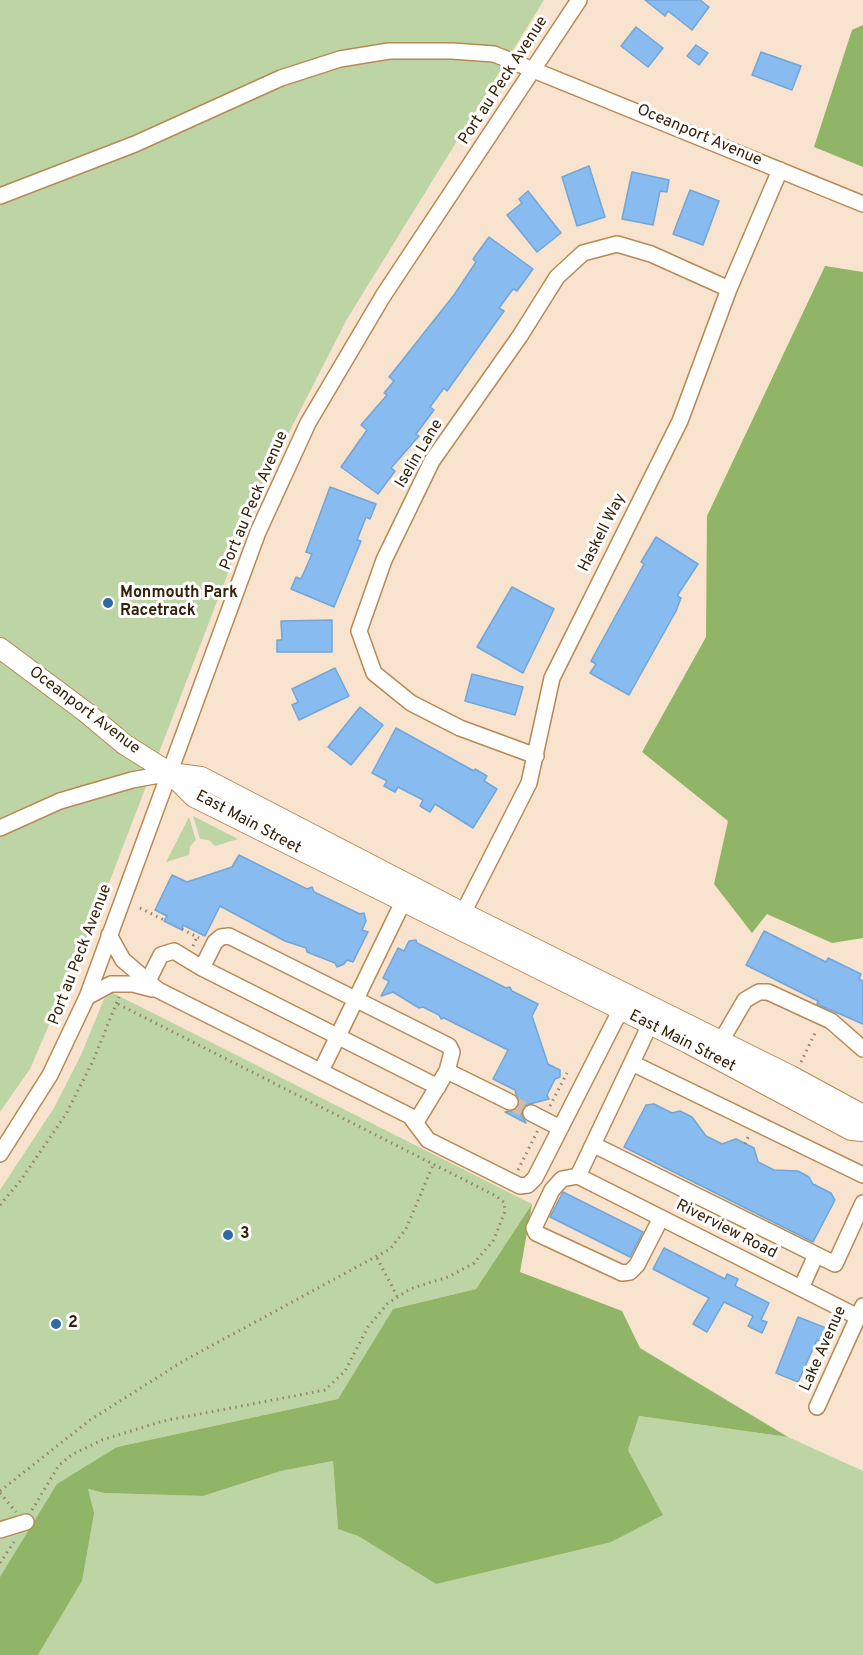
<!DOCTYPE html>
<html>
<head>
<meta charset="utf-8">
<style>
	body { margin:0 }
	canvas { display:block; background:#f8e3ce }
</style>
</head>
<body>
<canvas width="863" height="1655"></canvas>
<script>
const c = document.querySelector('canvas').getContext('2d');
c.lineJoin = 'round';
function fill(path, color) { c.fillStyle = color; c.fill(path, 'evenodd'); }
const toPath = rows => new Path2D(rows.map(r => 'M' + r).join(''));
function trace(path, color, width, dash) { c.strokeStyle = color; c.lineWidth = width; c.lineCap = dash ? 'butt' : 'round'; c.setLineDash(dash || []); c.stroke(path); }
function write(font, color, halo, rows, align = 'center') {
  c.font = font + ' Overpass,sans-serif'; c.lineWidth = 6; c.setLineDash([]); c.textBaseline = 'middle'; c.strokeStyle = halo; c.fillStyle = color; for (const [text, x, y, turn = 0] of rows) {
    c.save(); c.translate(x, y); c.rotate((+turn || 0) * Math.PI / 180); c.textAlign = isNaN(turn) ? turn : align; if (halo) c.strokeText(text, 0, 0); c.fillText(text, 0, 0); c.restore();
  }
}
fill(toPath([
	[0,0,544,0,347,319,261,487,102,901,30,1069,0,1112],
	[193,816,238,839,215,846,209,840,200,839],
	[189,817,196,840,190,846,189,855,166,862],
	[113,993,532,1204,476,1289,393,1309,338,1399,117,1447,0,1577,0,1190,54,1108,81,1055,104,999],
	[639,1416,788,1437,863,1471,863,1655,38,1655,82,1581,87,1489,104,1493,203,1496,281,1471,333,1461,338,1529,358,1536,436,1584,663,1515,628,1450]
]), '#bdd4a4');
fill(toPath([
	[863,25,863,167,814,147,852,30],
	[825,266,863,272,863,938,832,943,767,914,752,933,714,884,728,821,642,752,706,637,707,516],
	[532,1204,520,1272,622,1311,640,1348,788,1437,639,1416,628,1450,663,1515,611,1542,436,1584,358,1536,338,1529,333,1461,281,1471,203,1496,104,1493,88,1489,94,1513,82,1581,38,1655,0,1655,0,1577,57,1484,117,1447,338,1399,393,1309,476,1289]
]), '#91b566');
const building = toPath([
	[645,0,700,0,709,7,692,30,668,11,665,16,645,0],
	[636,27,663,48,648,67,621,46,636,27],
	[696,45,708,53,699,65,687,56,696,45],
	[761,52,801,66,792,90,752,75,761,52],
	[589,166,605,217,577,226,562,177,589,166],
	[632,172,669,180,667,192,660,191,653,225,622,219,632,172],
	[690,190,719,201,703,245,673,234,690,190],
	[528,191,561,233,537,252,507,215,522,203,519,199,528,191],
	[489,237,533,269,517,291,513,289,499,308,504,311,447,391,444,388,430,407,434,410,416,434,419,436,391,468,395,471,378,494,341,467,367,430,361,425,387,395,384,393,394,381,389,377,454,295,476,262,473,259,489,237],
	[330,487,376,504,370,519,366,517,357,540,361,541,334,607,291,589,296,577,301,579,312,554,306,552,330,487],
	[656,537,698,564,677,596,681,598,676,611,629,695,590,673,596,664,591,661,644,564,641,562,656,537],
	[512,587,554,609,523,673,477,647,512,587],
	[332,620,332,652,277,652,277,640,282,640,281,621,332,620],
	[335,668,349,696,299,720,292,705,298,702,292,689,335,668],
	[472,674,523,687,515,715,465,701,472,674],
	[360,707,383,725,351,765,328,747,360,707],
	[396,728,474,771,475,769,487,776,484,781,497,789,473,828,435,804,430,812,420,806,423,800,398,787,395,792,384,786,387,781,372,773,396,728],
	[239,855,307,889,312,887,314,892,360,914,364,913,366,921,362,930,368,932,353,962,347,960,344,964,337,967,335,963,307,952,306,948,285,941,220,906,205,936,183,925,182,930,164,921,167,916,155,910,172,875,187,882,232,867,239,855],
	[764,931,826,962,828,958,861,974,859,979,863,981,863,1024,817,1004,818,1001,746,965,764,931],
	[416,940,417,943,506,988,510,987,512,991,538,1004,532,1016,548,1064,560,1070,560,1077,555,1079,547,1095,549,1099,526,1105,523,1108,521,1114,526,1123,505,1112,515,1110,519,1106,515,1090,493,1079,508,1050,444,1018,441,1019,439,1015,423,1007,419,1008,393,992,381,996,389,981,383,978,398,948,404,951,409,941,416,940],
	[654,1104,672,1113,680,1111,692,1117,706,1136,722,1144,736,1139,754,1148,758,1162,774,1170,798,1171,809,1177,813,1184,831,1193,835,1200,813,1242,624,1147,646,1105,654,1104],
	[563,1192,643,1232,630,1257,550,1217,563,1192],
	[664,1248,725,1279,727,1274,738,1279,735,1286,769,1303,761,1320,767,1322,762,1333,748,1326,753,1316,724,1302,707,1332,693,1324,709,1298,653,1269,664,1248],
	[798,1317,826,1328,821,1342,817,1340,798,1382,776,1373,798,1317]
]);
fill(building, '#88bcf0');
trace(building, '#72a6d8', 1.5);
trace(toPath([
	[510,1102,531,1113]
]), '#d1bca7', 15, [15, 8]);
const minor = toPath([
	[0,196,135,144,281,78,340,59,389,51,452,51,494,54,863,204],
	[536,756,460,728,411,703,374,673,359,631,384,560,432,461,520,336,557,277,583,253,617,244,651,254,729,289],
	[0,828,60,801,132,780,170,773],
	[463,913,529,783,552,678,680,421,729,289,780,170],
	[109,935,123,960,158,990,410,1116,428,1140,520,1186,528,1185,535,1178,620,1011],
	[202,968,215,942,221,937,229,936,449,1046,452,1052,447,1071,416,1122],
	[145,987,161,955,174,951,202,968,438,1087],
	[87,997,111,984,133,984,152,989],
	[721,1041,745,1000,759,992,768,992,831,1021,863,1049],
	[634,1064,863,1175],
	[321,1071,403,902],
	[447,1071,510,1102],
	[531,1113,560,1128],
	[594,1145,835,1264,863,1203],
	[0,1154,50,1075,87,997,258,532,308,423,383,296,579,0],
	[578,1176,858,1317],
	[578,1176,562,1179,552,1190,534,1228,536,1233,622,1273,630,1272,637,1265,661,1218],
	[578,1176,654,1016],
	[801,1288,816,1255],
	[817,1407,863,1306],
	[0,1530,26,1522]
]);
const major = toPath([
	[0,648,87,713,124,744,170,773,194,797,688,1043,851,1130,863,1131],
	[170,773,201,777,463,913,791,1076,863,1115]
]);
trace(minor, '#b98953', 18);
trace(major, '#b98953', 22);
trace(toPath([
	[140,908,164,920],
	[182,929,199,938],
	[193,946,197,937],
	[801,1062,816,1031],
	[550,1106,567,1073],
	[745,1144,749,1135],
	[518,1170,538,1130],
	[0,1205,21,1180,66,1114,93,1061,119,997],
	[377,1258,397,1296],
	[0,1491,90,1420,185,1360,390,1249,406,1229,433,1165],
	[0,1493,16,1512],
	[32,1510,59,1465,73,1454,102,1440,163,1421,325,1390,345,1371,368,1327,387,1304,410,1289,448,1277,474,1263,493,1241,505,1212,504,1202,496,1196,116,1003],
	[0,1563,14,1542]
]), '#96826b', 3, [1.5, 4.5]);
trace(minor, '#fff', 15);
trace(major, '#fff', 20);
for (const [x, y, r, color] of [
	[108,603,6,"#2f6ba3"],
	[228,1235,6,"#2f6ba3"],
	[56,1324,6,"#2f6ba3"]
]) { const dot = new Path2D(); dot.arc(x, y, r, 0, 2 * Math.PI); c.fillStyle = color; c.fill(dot); trace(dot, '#fff', 2); }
write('16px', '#35220a', '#fff', [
	["Port au Peck Avenue",504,81,-57],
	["Oceanport Avenue",699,136,23],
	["Iselin Lane",420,454,-59],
	["Port au Peck Avenue",255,501,-67],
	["Haskell Way",603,533,-63],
	["Oceanport Avenue",84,711,37],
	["East Main Street",248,823,28],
	["Port au Peck Avenue",81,955,-69],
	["East Main Street",682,1042,27],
	["Riverview Road",726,1230,27],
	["Lake Avenue",824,1349,-66]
]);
write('bold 16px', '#35220a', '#fff', [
	["Monmouth Park",120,594],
	["Racetrack",120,612],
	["3",240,1235],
	["2",68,1324]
], 'left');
</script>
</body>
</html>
